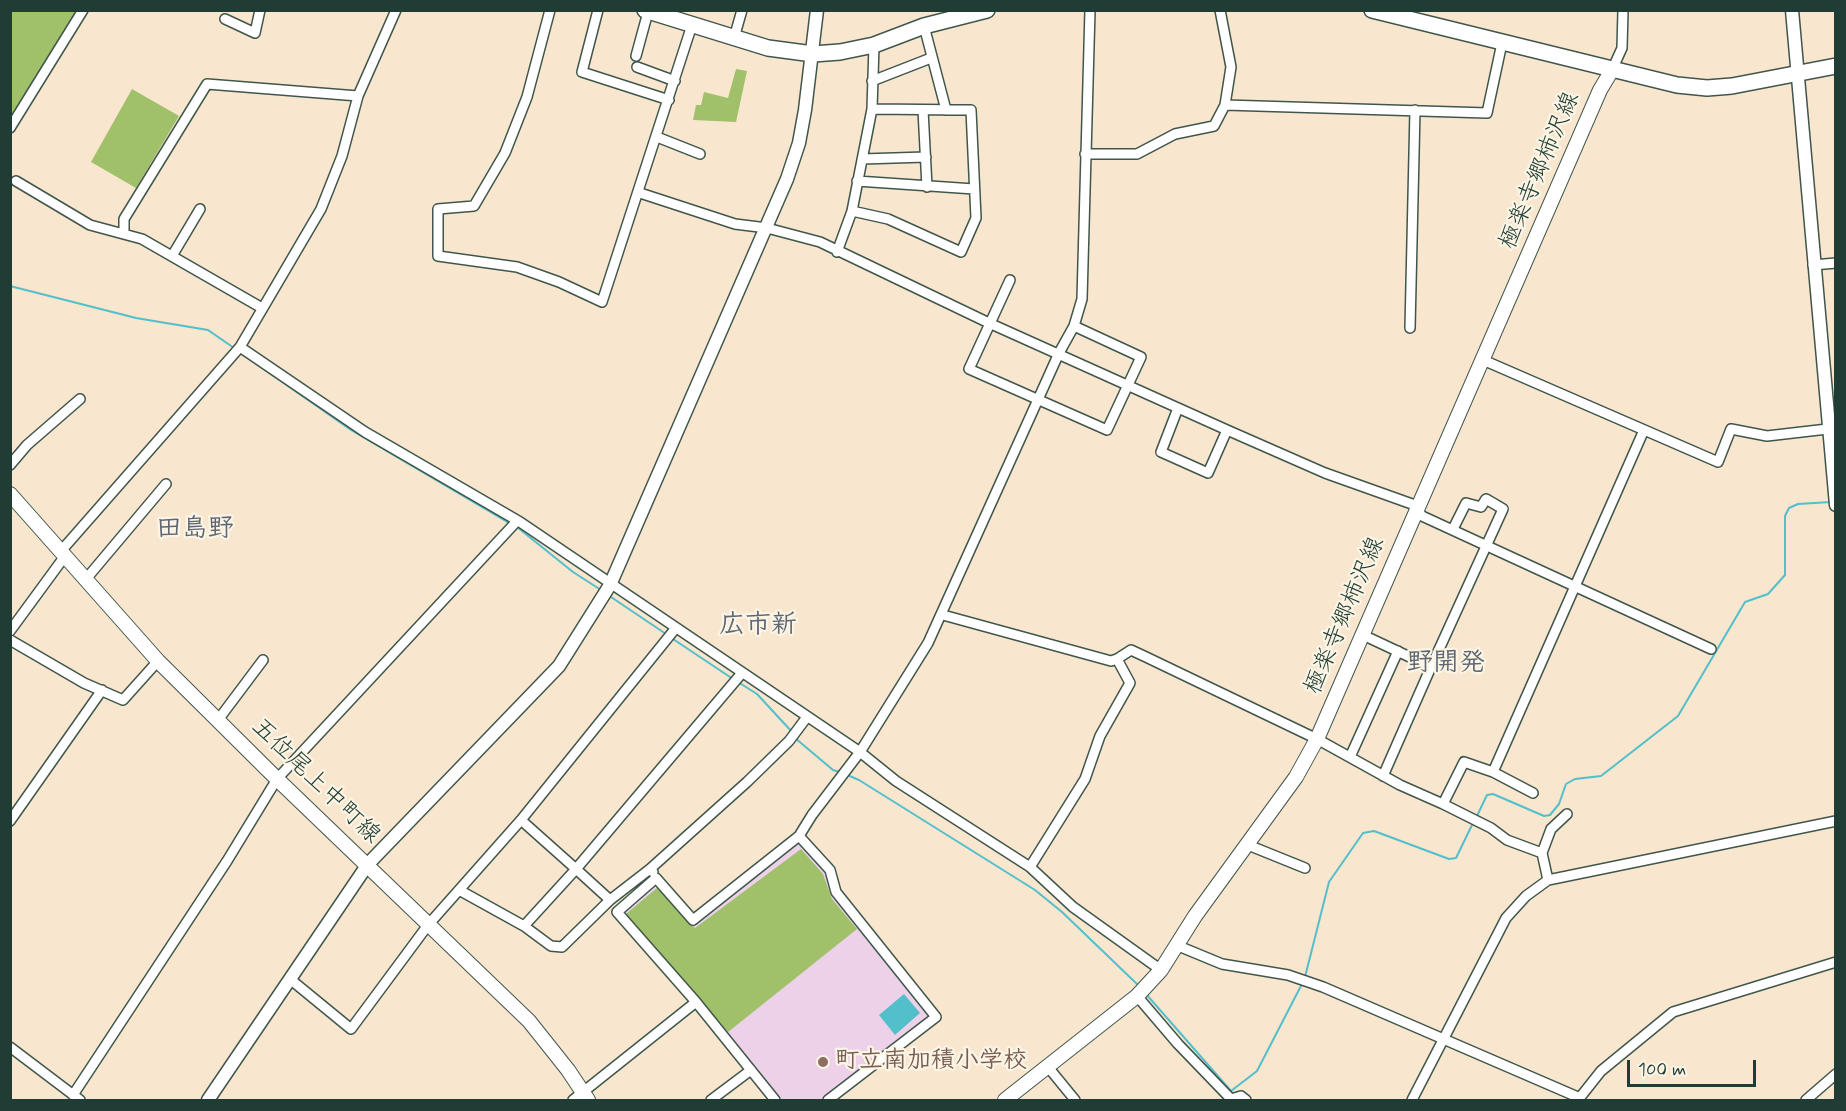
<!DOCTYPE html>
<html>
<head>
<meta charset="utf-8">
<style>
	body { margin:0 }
	#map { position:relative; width:1846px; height:1111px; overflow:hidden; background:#f8e6cf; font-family:Mynerve,sans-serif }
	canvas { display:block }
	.frame { position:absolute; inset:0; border:12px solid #1f3d34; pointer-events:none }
	.scale { position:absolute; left:1627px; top:1060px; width:129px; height:27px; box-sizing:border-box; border:3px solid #1f3d34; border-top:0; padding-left:8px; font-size:18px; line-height:21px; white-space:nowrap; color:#1f3d34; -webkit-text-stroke:4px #fcf5e5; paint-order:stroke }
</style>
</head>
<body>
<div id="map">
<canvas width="1846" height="1111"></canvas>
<div class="frame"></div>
<div class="scale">100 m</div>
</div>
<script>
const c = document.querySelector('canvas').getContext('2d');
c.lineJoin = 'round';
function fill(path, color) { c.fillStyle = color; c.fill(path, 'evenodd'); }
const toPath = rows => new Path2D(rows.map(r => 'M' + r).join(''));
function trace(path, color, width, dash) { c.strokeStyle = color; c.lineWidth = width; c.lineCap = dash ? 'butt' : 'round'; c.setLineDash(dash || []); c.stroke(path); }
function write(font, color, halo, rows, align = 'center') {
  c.font = font + ' Mynerve,"Klee One",sans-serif'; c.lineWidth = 4.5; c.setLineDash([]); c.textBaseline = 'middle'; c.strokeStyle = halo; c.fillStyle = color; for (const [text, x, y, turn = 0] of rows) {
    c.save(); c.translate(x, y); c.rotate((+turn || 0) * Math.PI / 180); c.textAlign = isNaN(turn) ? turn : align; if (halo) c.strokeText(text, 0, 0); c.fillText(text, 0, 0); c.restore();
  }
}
fill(toPath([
	[799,836,830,870,836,892,936,1017,829,1100,775,1100,617,912,656,878,694,920]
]), '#ecd1e9');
fill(toPath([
	[11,11,78,11,11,120],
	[736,69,747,71,736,122,693,120,696,105,701,105,704,92,728,98],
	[132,89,179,116,136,188,91,162],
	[801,849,823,874,832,899,857,929,728,1032,626,914,657,888,695,928]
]), '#a0c069');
fill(toPath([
	[904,994,920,1013,895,1035,879,1015]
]), '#52bfcb');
trace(toPath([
	[10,286,136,318,208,330,234,348],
	[238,351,351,430,509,523],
	[517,527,573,572,601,590],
	[608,595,666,634],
	[670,637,733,679],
	[738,682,757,694,793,733],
	[795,738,833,770,840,772],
	[845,774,859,780,1035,890,1062,912,1138,985],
	[1476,818,1487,795,1493,794,1544,816,1550,815,1559,804,1566,784,1575,779,1601,776,1678,716,1745,602,1768,594,1785,575,1785,516,1789,508,1798,504,1831,502],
	[1305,977,1329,882,1363,833,1374,831,1449,859,1456,858,1473,823],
	[1146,994,1231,1091,1257,1071,1303,982]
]), '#52bfcb', 2);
const minor = toPath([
	[550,10,527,97,505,153,474,206,438,209,438,256,517,267,559,282,602,302,692,25],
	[598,10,582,72,669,100],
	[225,19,255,33,260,10],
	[924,26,946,110],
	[734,38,742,10],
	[636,56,648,12],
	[637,67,675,81],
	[1612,70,1622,48,1623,10],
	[872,81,931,58],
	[1225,105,1487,113,1502,43],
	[923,110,927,187],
	[10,128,83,10],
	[657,137,700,154],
	[1085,154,1137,154,1175,134,1214,126,1225,105,1231,67,1220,10],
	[862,159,926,157],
	[16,181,90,225,142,239,262,308],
	[857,181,974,189],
	[640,193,735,224,767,228,820,242,989,323,1227,430,1325,473,1412,504,1422,516,1711,649],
	[852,211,888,219,961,252,976,218,971,110,872,109],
	[124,233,124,219,207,84,358,96],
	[837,252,852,211,872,109,874,45],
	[172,256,200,209],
	[1813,265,1836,263],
	[1010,280,969,369,1107,430,1141,357,1074,326],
	[1410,328,1415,110],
	[240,347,365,432,520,522,860,752,896,781,1030,867,1073,907,1161,970],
	[1483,360,1718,462,1731,429,1767,436,1836,428],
	[1178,408,1161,452,1208,473,1227,430],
	[10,465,27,445,80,399],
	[61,551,240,347,321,209,342,156,358,96,396,10],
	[86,579,166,484],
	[943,615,1111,661,1117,659,1130,683,1100,736,1085,779,1030,867],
	[10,631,65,556],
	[1363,635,1431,667,1383,776],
	[10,640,84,683,123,700,158,661],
	[1117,659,1131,650,1146,657,1317,739,1400,785,1443,804,1464,762,1493,772,1644,430],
	[1431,667,1503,509,1486,499,1481,507,1466,503,1453,529],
	[218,720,263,660],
	[1350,757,1398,651],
	[1493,772,1533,793],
	[1443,804,1491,828,1507,840,1542,853],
	[521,820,576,869,742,673],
	[10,821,102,690],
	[799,836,830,870,836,892,936,1017,828,1100],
	[1248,845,1305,868],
	[576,869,610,900,562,947,551,946,524,926,576,869],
	[650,869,747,782,789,741,807,717],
	[1548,880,1542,853,1551,829,1567,814],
	[459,890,524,926],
	[610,900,650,869,653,872],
	[1176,945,1222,964,1288,975,1323,987,1580,1098],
	[290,979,351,1029,428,925,521,820,675,629],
	[1137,996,1178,1044,1231,1099,1241,1096,1246,1100],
	[10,1047,80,1100],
	[1048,1067,1075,1100],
	[73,1095,227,861,277,779,517,521],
	[573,1100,696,1002],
	[711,1100,751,1070],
	[775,1100,696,1002,617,912,656,878,693,920,799,836,812,815,860,752,928,643,1059,353,1074,326,1082,299,1090,10],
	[1412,1100,1506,918,1526,896,1548,880,1836,821],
	[1578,1100,1601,1071,1673,1012,1836,962],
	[1806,1100,1836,1074]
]);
const tertiary = toPath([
	[1792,10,1836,505],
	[208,1100,368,864,559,666,610,585,787,179,799,143,805,110,817,10]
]);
const secondary = toPath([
	[10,494,158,661,277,779,529,1021,568,1070,588,1100],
	[1005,1100,1137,996,1161,970,1195,916,1296,777,1317,739,1600,90,1612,70]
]);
const primary = toPath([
	[645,10,768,48,813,54,840,52,874,45,924,26,987,10],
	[1372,10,1677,85,1707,88,1732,86,1836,66]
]);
trace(minor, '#40564b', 12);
trace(tertiary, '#40564b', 15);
trace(secondary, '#40564b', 16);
trace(primary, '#40564b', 18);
trace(minor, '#fff', 9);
trace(tertiary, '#fff', 12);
trace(secondary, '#fff', 14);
trace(primary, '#fff', 15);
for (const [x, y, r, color] of [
	[823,1062,6,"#8d6e63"]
]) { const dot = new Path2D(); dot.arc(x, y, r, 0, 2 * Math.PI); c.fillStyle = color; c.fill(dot); trace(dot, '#fcf5e5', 2); }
write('24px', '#1f3d34', '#fcf5e5', [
	["極楽寺郷柿沢線",1541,171,-67],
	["極楽寺郷柿沢線",1346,616,-67],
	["五位尾上中町線",315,782,44]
]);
write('bold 24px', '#785e54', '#fcf5e5', [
	["町立南加積小学校",835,1062]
], 'left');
write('bold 26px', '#5e6773', '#fcf5e5', [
	["田島野",195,531],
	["広市新",758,627],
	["野開発",1446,665]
]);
</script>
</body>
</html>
